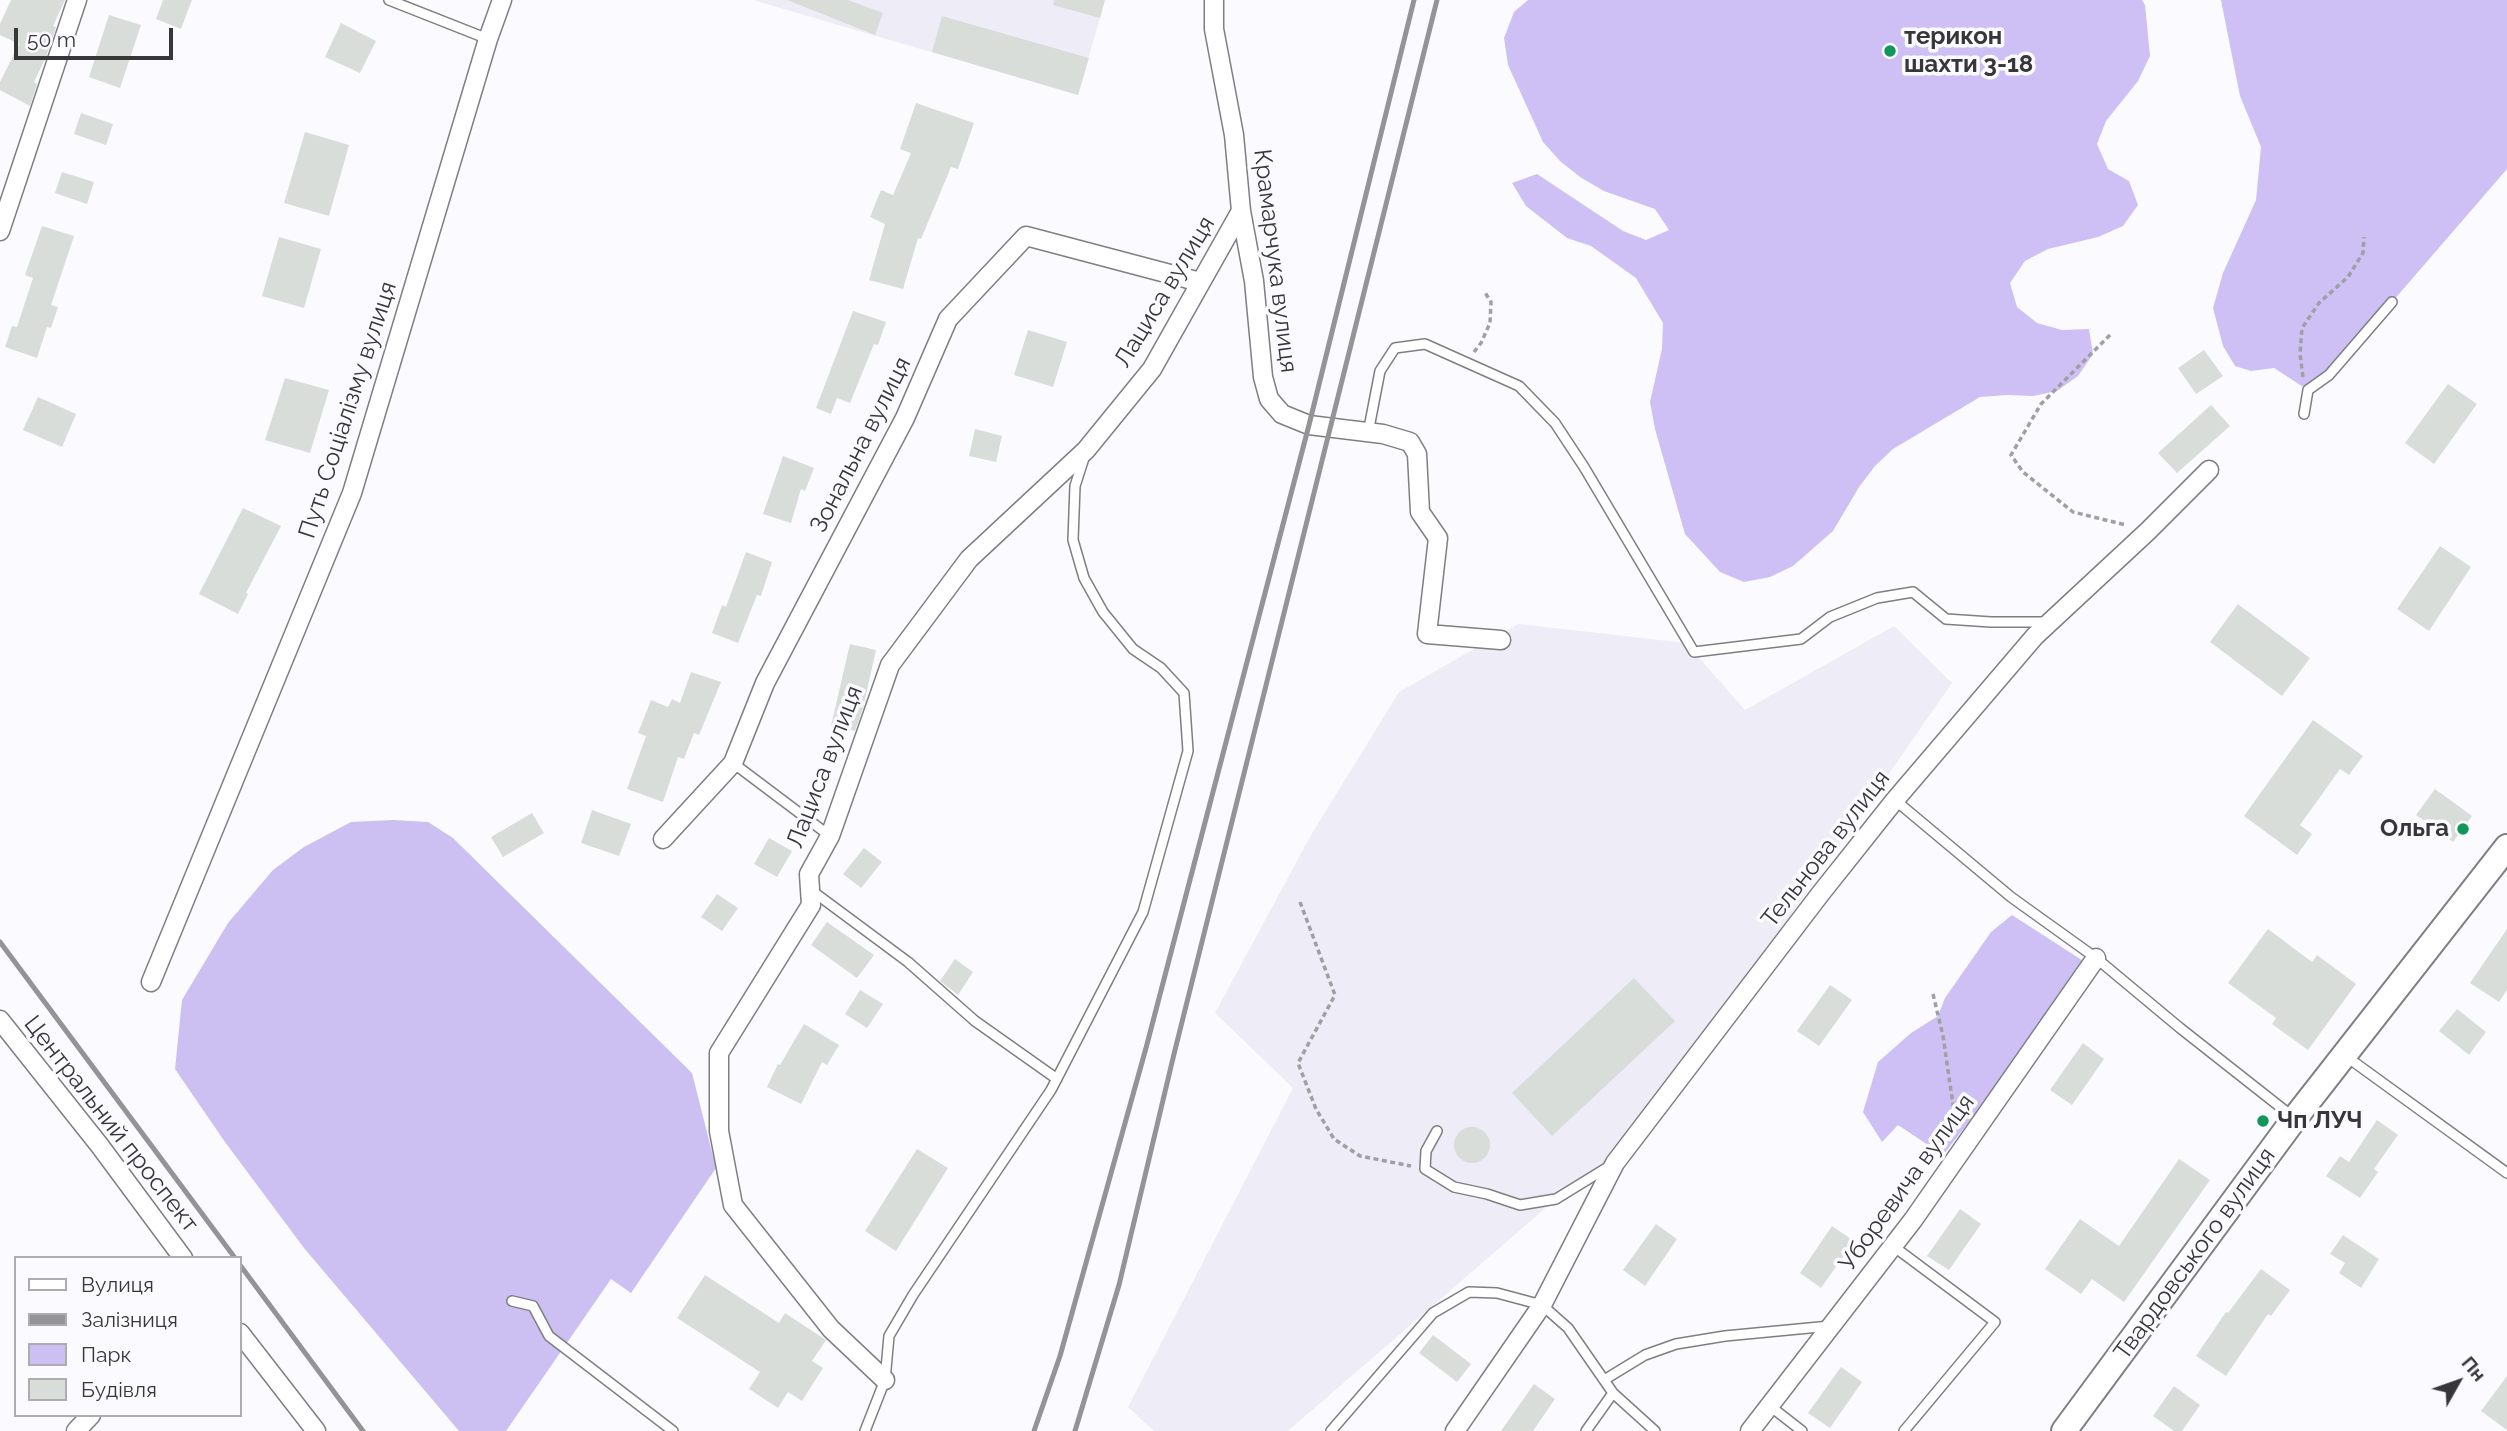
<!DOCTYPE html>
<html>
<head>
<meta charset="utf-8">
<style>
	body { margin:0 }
	#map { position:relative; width:2507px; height:1431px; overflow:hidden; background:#fbfafe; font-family:Raleway,sans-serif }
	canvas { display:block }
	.legend { position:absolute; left:14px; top:1256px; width:228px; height:161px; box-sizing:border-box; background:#fbfafe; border:2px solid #adacaf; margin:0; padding:9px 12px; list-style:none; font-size:21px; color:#373638 }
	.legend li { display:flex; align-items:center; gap:14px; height:35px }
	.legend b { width:35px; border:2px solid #adacaf }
	.north { position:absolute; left:2423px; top:1347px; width:70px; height:70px; -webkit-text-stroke:5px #fbfafe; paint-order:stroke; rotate:50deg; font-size:19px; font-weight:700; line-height:28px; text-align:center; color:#373638 }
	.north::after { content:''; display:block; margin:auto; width:24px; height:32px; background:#373638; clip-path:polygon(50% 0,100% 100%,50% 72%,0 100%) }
	.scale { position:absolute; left:14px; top:28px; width:159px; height:32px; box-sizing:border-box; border:4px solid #373638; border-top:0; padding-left:9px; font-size:21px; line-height:24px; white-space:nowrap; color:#373638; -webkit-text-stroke:5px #fbfafe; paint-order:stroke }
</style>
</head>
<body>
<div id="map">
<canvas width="2507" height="1431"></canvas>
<ul class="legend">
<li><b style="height:9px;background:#fff"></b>Вулиця</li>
<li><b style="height:9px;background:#949396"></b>Залізниця</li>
<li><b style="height:19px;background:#ccbff2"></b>Парк</li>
<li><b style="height:19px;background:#d9ddda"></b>Будівля</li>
</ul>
<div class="north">Пн</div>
<div class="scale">50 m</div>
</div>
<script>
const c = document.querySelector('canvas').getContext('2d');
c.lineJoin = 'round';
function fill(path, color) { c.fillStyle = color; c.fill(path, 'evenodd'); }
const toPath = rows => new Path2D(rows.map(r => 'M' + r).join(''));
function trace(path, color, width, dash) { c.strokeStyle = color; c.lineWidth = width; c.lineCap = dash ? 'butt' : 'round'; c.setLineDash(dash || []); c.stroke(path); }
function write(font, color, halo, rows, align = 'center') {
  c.font = font + ' Raleway,sans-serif'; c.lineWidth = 7; c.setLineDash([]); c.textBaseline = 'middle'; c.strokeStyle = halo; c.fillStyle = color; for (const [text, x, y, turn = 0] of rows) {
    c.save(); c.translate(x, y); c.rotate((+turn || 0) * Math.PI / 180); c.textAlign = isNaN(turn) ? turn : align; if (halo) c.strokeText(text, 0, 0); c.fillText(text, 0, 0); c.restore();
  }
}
fill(toPath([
	[753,0,1105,0,1078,95],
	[1518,624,1686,643,1745,710,1894,626,1952,683,1649,1119,1577,1188,1556,1199,1288,1431,1154,1431,1128,1407,1293,1088,1215,1013,1311,835,1399,692]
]), '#eeecf7');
fill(toPath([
	[393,820,428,822,453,838,692,1073,716,1168,631,1293,611,1279,506,1431,459,1431,304,1248,225,1142,175,1069,182,1000,228,923,273,870,304,847,351,822]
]), '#ccbff2');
fill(toPath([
	[1528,0,2142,0,2145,5,2150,56,2138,81,2106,121,2097,144,2108,169,2129,181,2138,205,2123,226,2098,237,2048,249,2025,261,2010,283,2017,307,2037,323,2062,330,2089,329,2093,354,2078,376,2057,391,2033,396,2007,395,1980,397,1893,449,1875,466,1859,487,1833,531,1793,566,1770,577,1744,582,1720,572,1685,534,1655,429,1650,402,1662,349,1663,323,1636,278,1591,246,1567,238,1526,206,1512,183,1537,174,1623,231,1646,240,1669,230,1655,209,1604,191,1580,177,1560,161,1543,142,1508,65,1504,38,1514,12],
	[2221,0,2507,0,2507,169,2329,375,2308,390,2274,368,2251,371,2235,366,2223,346,2213,308,2223,273,2256,200,2261,147,2240,96],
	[2012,915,2091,966,1943,1155,1898,1125,1882,1142,1863,1112,1878,1062,1911,1033,1938,1016,1945,998,1991,932]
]), '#cec0f5');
fill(toPath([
	[11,0,65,0,53,26,56,27,46,57,34,82,37,84,30,106,0,90,0,82,19,44,0,35,0,24],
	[163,0,192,0,181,29,156,19],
	[787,0,848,0,883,13,875,35],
	[1054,0,1105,0,1100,18,1053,5],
	[109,15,141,25,120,88,89,77],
	[942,16,1089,58,1078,95,932,52],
	[341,23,376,41,360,73,325,57],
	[916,103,974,123,958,169,951,167,921,239,918,238,903,289,869,280,885,224,870,217,881,190,893,195,911,153,900,149],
	[81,113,113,124,106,145,74,134],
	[305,132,349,145,329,216,284,203],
	[62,172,94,182,87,204,55,193],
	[42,226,74,236,51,305,58,307,51,328,47,327,37,358,5,347,12,326,17,327,33,278,25,275],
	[279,237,321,249,304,308,262,296],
	[853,311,886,322,878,345,874,344,850,403,837,398,831,414,816,408],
	[1028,330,1067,342,1053,387,1014,375],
	[2204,350,2223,376,2196,394,2178,368],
	[285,378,329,390,310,453,265,440],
	[2448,384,2477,404,2434,464,2405,443],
	[38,397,76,414,62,447,23,430],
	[2211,405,2230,426,2177,473,2158,453],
	[975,429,1002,436,996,462,969,456],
	[783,456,814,468,805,491,801,489,791,523,763,514],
	[243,508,281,526,246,593,248,594,238,614,199,594],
	[2440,546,2471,567,2429,631,2397,609],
	[746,552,772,562,761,596,757,595,738,643,712,633,722,605,726,607],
	[2238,604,2310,658,2282,696,2210,642],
	[850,644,876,650,863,708,855,731,831,726],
	[691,672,721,682,699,735,694,733,684,759,678,757,663,802,627,789,646,736,638,733,651,700,668,707,672,699,680,703],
	[2313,720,2363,756,2349,775,2340,769,2300,825,2312,834,2297,855,2244,816],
	[2435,789,2472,816,2453,842,2416,815],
	[592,810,631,824,619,856,581,843],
	[532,813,544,833,503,857,491,837],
	[769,838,792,851,777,877,754,864],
	[864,848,882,862,861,888,843,874],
	[717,894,738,908,722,931,701,917],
	[827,922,874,955,857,978,811,945],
	[2268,929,2312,962,2317,955,2356,984,2308,1050,2272,1024,2276,1018,2228,983],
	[2507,929,2507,990,2499,1002,2470,983],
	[955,959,973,972,958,995,940,981],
	[1634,978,1675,1021,1552,1136,1512,1093],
	[1830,985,1852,1000,1819,1046,1797,1031],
	[860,990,883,1004,867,1028,845,1014],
	[2457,1009,2486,1032,2469,1055,2439,1031],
	[804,1024,839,1045,827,1065,822,1062,801,1104,767,1087,778,1064,780,1065],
	[2083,1043,2104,1059,2072,1105,2050,1090],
	[2377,1120,2398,1135,2374,1169,2378,1172,2360,1198,2326,1176,2340,1156,2349,1162],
	'1454 1145a18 18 0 1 1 36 0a18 18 0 1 1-36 0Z',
	[917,1149,948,1168,896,1251,865,1231],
	[2179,1159,2210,1180,2124,1302,2092,1279,2081,1294,2045,1269,2080,1219,2119,1246],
	[1960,1209,1981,1224,1949,1270,1927,1256],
	[1656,1224,1677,1239,1645,1286,1623,1270],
	[1832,1226,1854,1241,1821,1288,1800,1273],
	[2343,1235,2379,1259,2361,1288,2339,1273,2345,1263,2330,1254],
	[2261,1269,2290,1290,2271,1316,2268,1314,2226,1376,2196,1356,2226,1312,2228,1313],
	[705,1275,779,1323,785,1313,826,1340,812,1361,823,1368,802,1401,788,1392,778,1408,749,1389,760,1372,677,1318],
	[1433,1335,1471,1364,1457,1382,1419,1353],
	[1841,1367,1862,1382,1830,1428,1808,1413],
	[2507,1376,2507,1430,2481,1411],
	[1534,1384,1555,1399,1533,1431,1501,1431],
	[2174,1386,2200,1405,2182,1431,2174,1431,2153,1416]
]), '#d9ddda');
const lane = toPath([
	[389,0,488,39],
	[2304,414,2308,390,2329,375,2392,302],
	[1368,433,1380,371,1395,348,1425,344,1519,386,1555,423,1584,467,1694,652,1801,639,1830,617,1877,598,1913,592,1946,619,1991,622,2049,622],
	[733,763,830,836],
	[1895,800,2011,897,2096,958,2180,1028,2293,1117],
	[811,890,908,962,975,1021,1057,1079],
	[2347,1057,2507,1173],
	[1437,1131,1426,1151,1425,1169,1454,1187,1487,1194,1520,1205,1556,1199,1608,1167],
	[1893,1246,1995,1322,1904,1431],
	[512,1301,533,1306,549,1336,673,1431],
	[1604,1380,1645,1355,1676,1344,1725,1336,1830,1326],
	[1770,1406,1802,1431],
	[865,1431,885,1380,889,1336,913,1295,1051,1090,1143,912,1188,751,1184,693,1161,668,1133,649,1103,612,1084,578,1073,540,1075,486,1084,458],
	[1331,1431,1433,1313,1469,1292,1497,1293,1542,1305,1568,1328,1613,1393,1655,1431],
	[1586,1431,1613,1393]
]);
const street = toPath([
	[1214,0,1214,29,1234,135,1241,211,1254,281,1263,377,1269,399,1282,414,1309,425,1383,434,1410,442,1417,454,1420,512,1438,538,1427,634,1501,640],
	[0,231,77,0],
	[663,839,733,763,765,683,905,418,948,319,1026,236,1200,282],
	[151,982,352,493,488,39,502,0],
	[0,1020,100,1146,183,1258],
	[240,1333,316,1431],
	[885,1380,831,1329,733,1205,719,1131,719,1053,811,905,809,874,830,836,890,665,969,559,1086,450,1152,369,1241,211],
	[76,1431,91,1415],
	[1455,1431,1542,1305,1615,1163,1821,893,1895,800,2035,636,2148,531,2209,470],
	[1750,1431,1913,1220,2096,958]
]);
const secondary = toPath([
	[2064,1431,2295,1118,2507,847]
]);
trace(lane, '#7f7e82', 12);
trace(street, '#7f7e82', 21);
trace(secondary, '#7f7e82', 28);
trace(toPath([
	[2110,335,2041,404,2011,455,2023,472,2073,512,2126,525],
	[1474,352,1481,343,1490,323,1491,302,1484,291],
	[2303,377,2300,354,2302,328,2319,303,2348,277,2363,253,2364,237],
	[1300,902,1335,995,1298,1063,1316,1109,1334,1139,1360,1156,1411,1166],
	[1933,994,1943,1036,1956,1125]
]), '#a09fa2', 3.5, [5, 3.5]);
trace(lane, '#fff', 9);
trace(street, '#fff', 18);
trace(secondary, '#fff', 24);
trace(toPath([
	[0,942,235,1258],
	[240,1265,363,1431],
	[1034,1431,1060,1356,1146,1048,1309,425,1414,0],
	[1075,1431,1119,1285,1174,1054,1437,0]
]), '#949396', 5);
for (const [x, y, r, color] of [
	[1890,51,7,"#119757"],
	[2463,829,7,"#119757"],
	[2263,1121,7,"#119757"]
]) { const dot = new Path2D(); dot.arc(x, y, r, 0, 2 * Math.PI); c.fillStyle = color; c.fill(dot); trace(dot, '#fbfafe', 2.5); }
write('bold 24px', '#373638', '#fbfafe', [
	["терикон",1904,37],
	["шахти 3-18",1904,65],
	["Ольга",2449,829,"right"],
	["Чп ЛУЧ",2277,1121]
], 'left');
write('24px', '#373638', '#fbfafe', [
	["Крамарчука вулиця",1275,261,83],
	["Лациса вулиця",1165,292,-59],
	["Путь Соціалізму вулиця",348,410,-72],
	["Зональна вулиця",861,445,-63],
	["Лациса вулиця",825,767,-69],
	["Тельнова вулиця",1826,849,-52],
	["Центральний проспект",111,1124,52],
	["Уборевича вулиця",1907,1183,-54],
	["Твардовського вулиця",2195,1254,-54]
]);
</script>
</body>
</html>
